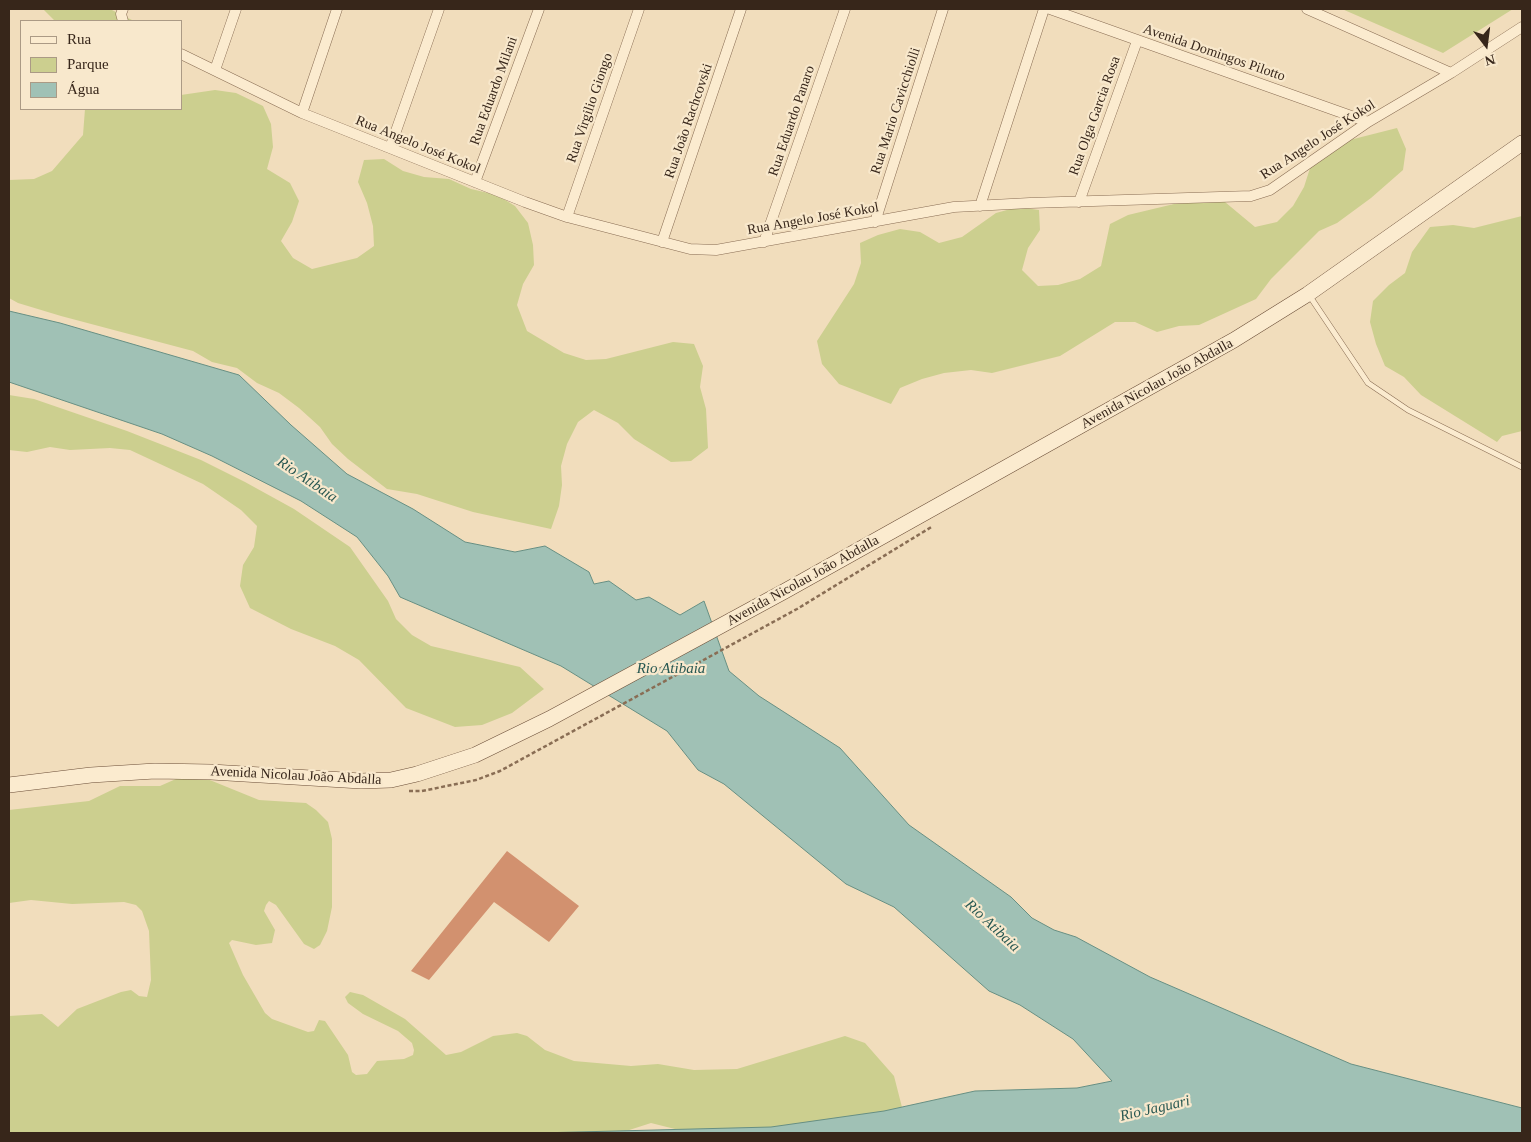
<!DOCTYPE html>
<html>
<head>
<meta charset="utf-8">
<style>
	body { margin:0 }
	#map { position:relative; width:1531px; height:1142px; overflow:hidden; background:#f1ddbc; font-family:"Times New Roman",serif }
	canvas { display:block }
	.frame { position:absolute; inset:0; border:10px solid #37261a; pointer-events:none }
	.legend { position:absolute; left:20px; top:20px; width:162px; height:90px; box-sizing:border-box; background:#f8e8cc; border:1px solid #ab9a85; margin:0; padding:6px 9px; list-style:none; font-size:15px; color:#37261a }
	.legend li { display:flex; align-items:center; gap:10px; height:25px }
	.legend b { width:25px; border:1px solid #ab9a85 }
	.north { position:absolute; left:1461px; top:20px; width:50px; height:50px; -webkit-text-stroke:4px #f8e8cc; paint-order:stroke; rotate:165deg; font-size:14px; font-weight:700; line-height:20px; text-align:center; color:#37261a }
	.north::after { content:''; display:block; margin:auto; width:18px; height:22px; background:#37261a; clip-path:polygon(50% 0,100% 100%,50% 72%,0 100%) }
</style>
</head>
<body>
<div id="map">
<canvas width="1531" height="1142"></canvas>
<div class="frame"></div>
<ul class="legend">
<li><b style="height:6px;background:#fbebcf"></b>Rua</li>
<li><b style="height:14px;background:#cccf8f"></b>Parque</li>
<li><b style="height:14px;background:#a0c1b5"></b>Água</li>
</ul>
<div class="north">N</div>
</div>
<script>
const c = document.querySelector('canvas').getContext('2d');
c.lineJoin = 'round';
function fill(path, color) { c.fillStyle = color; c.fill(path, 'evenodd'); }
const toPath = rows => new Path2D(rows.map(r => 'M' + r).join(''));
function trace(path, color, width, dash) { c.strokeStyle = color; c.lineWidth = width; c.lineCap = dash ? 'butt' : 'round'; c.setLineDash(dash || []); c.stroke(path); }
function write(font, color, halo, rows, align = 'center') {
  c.font = font + ' "Times New Roman",serif'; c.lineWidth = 4.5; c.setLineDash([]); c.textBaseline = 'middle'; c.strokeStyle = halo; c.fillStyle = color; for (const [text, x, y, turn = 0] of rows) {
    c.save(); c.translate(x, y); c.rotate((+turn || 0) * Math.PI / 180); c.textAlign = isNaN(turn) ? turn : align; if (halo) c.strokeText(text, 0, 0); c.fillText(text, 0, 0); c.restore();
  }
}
fill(toPath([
	[43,9,110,9,134,21,55,21],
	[1342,9,1513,9,1443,53],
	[215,90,236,93,263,106,271,124,273,147,267,169,290,183,299,201,292,222,281,241,293,258,312,269,357,258,374,246,373,226,367,203,358,182,364,160,384,159,403,171,424,177,449,179,471,189,497,195,515,206,528,223,533,245,534,265,523,284,517,305,527,331,564,353,586,360,606,359,673,342,694,344,703,366,700,387,706,409,708,448,691,461,671,462,634,439,618,423,594,410,578,422,567,444,561,466,562,485,559,506,551,529,473,512,417,494,387,489,348,459,332,444,320,427,299,408,279,393,257,383,237,368,212,362,193,351,61,316,18,303,9,298,9,180,34,179,52,171,83,135,85,109,181,109,181,95],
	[1397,128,1406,149,1403,170,1371,198,1337,223,1319,231,1271,279,1256,299,1199,325,1179,326,1157,332,1135,322,1115,322,1060,356,992,373,971,370,944,373,922,379,900,388,891,404,839,384,822,364,817,341,854,284,861,263,860,243,878,235,900,229,920,232,939,243,962,237,996,213,1018,207,1039,210,1040,230,1028,248,1022,270,1038,286,1058,285,1080,279,1101,266,1110,224,1128,215,1199,198,1219,197,1255,227,1277,222,1293,206,1304,187,1311,165,1326,146],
	[1522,216,1522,431,1502,436,1497,442,1421,395,1404,377,1385,366,1376,344,1370,322,1373,301,1389,285,1405,273,1412,252,1430,227,1453,225,1474,228],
	[9,395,34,399,127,431,201,460,245,482,294,509,350,547,388,601,396,619,412,635,431,646,520,667,544,689,512,713,482,725,455,727,406,708,359,660,335,646,291,629,250,608,240,586,243,565,254,547,257,526,241,510,203,484,130,450,110,448,70,450,50,447,27,452,9,450],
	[195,774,259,800,306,803,316,810,328,822,332,839,332,907,327,931,320,945,314,949,304,944,276,905,269,901,266,905,264,911,275,930,272,943,256,945,232,940,229,943,243,975,265,1013,272,1019,308,1032,314,1031,319,1020,325,1021,348,1055,352,1072,356,1075,367,1074,377,1061,404,1059,413,1055,414,1050,412,1043,398,1031,363,1014,348,1003,345,997,350,992,363,995,405,1019,446,1055,461,1052,493,1036,517,1033,527,1036,545,1050,574,1061,631,1066,658,1064,694,1070,737,1069,845,1036,865,1043,894,1076,905,1119,874,1133,687,1132,651,1123,620,1133,9,1133,9,1016,42,1014,58,1027,77,1009,121,992,131,990,139,996,147,997,151,980,149,931,142,911,136,905,124,902,72,904,31,900,9,903,9,810,89,801,120,786,160,786,185,775]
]), '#cccf8f');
const water = toPath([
	[9,311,60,323,239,375,291,425,347,474,413,509,465,542,515,552,545,546,589,572,594,584,609,581,636,600,649,597,680,615,704,601,729,671,759,696,840,748,909,825,1011,897,1032,918,1054,930,1076,937,1150,977,1351,1064,1522,1108,1522,1133,538,1133,771,1127,884,1111,975,1091,1077,1088,1112,1081,1073,1039,1020,1005,989,991,894,907,846,884,724,784,698,770,667,731,561,666,400,597,388,576,357,537,301,501,212,456,162,434,9,382,9,311]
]);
fill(water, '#a0c1b5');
trace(water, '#678f83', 1);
fill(toPath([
	[507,851,579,906,549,942,494,902,429,980,411,971]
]), '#d2916f');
const lane = toPath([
	[1309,295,1368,383,1408,410,1522,467]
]);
const street = toPath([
	[1050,9,1368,122],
	[1307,9,1451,73],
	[123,21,121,14,123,9],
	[181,54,302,113,525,202,567,217,690,249,716,250,954,207,1030,203,1251,196,1270,190,1368,122,1451,73,1522,27],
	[215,70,236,9],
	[302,113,337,9],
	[390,148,439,9],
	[475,182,539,9],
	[1079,202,1137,41],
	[980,206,1044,9],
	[567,217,639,9],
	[875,222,943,9],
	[662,242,741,9],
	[764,242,845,9]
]);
const secondary = toPath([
	[9,785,91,775,155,771,211,772,361,781,391,780,417,774,475,755,549,719,785,591,1234,340,1308,294,1522,143]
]);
trace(lane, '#896d54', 6);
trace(street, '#896d54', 11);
trace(secondary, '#6b4e38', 16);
trace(toPath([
	[409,791,422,791,476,780,500,771,797,609,933,526]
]), '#896d54', 2.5, [4, 2.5]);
trace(lane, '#fbebcf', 5);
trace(street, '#fbebcf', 10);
trace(secondary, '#fbebcf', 15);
write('14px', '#37261a', '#f8e8cc', [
	["Avenida Domingos Pilotto",1214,53,19],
	["Rua Eduardo Milani",494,91,-70],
	["Rua Virgilio Giongo",590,108,-71],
	["Rua Mario Cavicchiolli",896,111,-72],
	["Rua Olga Garcia Rosa",1095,116,-70],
	["Rua João Rachcovski",689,121,-71],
	["Rua Eduardo Panaro",792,121,-71],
	["Rua Angelo José Kokol",1318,140,-33],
	["Rua Angelo José Kokol",418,145,22],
	["Rua Angelo José Kokol",813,219,-10],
	["Avenida Nicolau João Abdalla",1157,384,-29],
	["Avenida Nicolau João Abdalla",803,581,-29],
	["Avenida Nicolau João Abdalla",296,776,3]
]);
write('italic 15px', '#285852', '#f8e8cc', [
	["Rio Atibaia",307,480,34],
	["Rio Atibaia",671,669],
	["Rio Atibaia",992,926,43],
	["Rio Jaguari",1155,1109,-13]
]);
</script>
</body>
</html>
